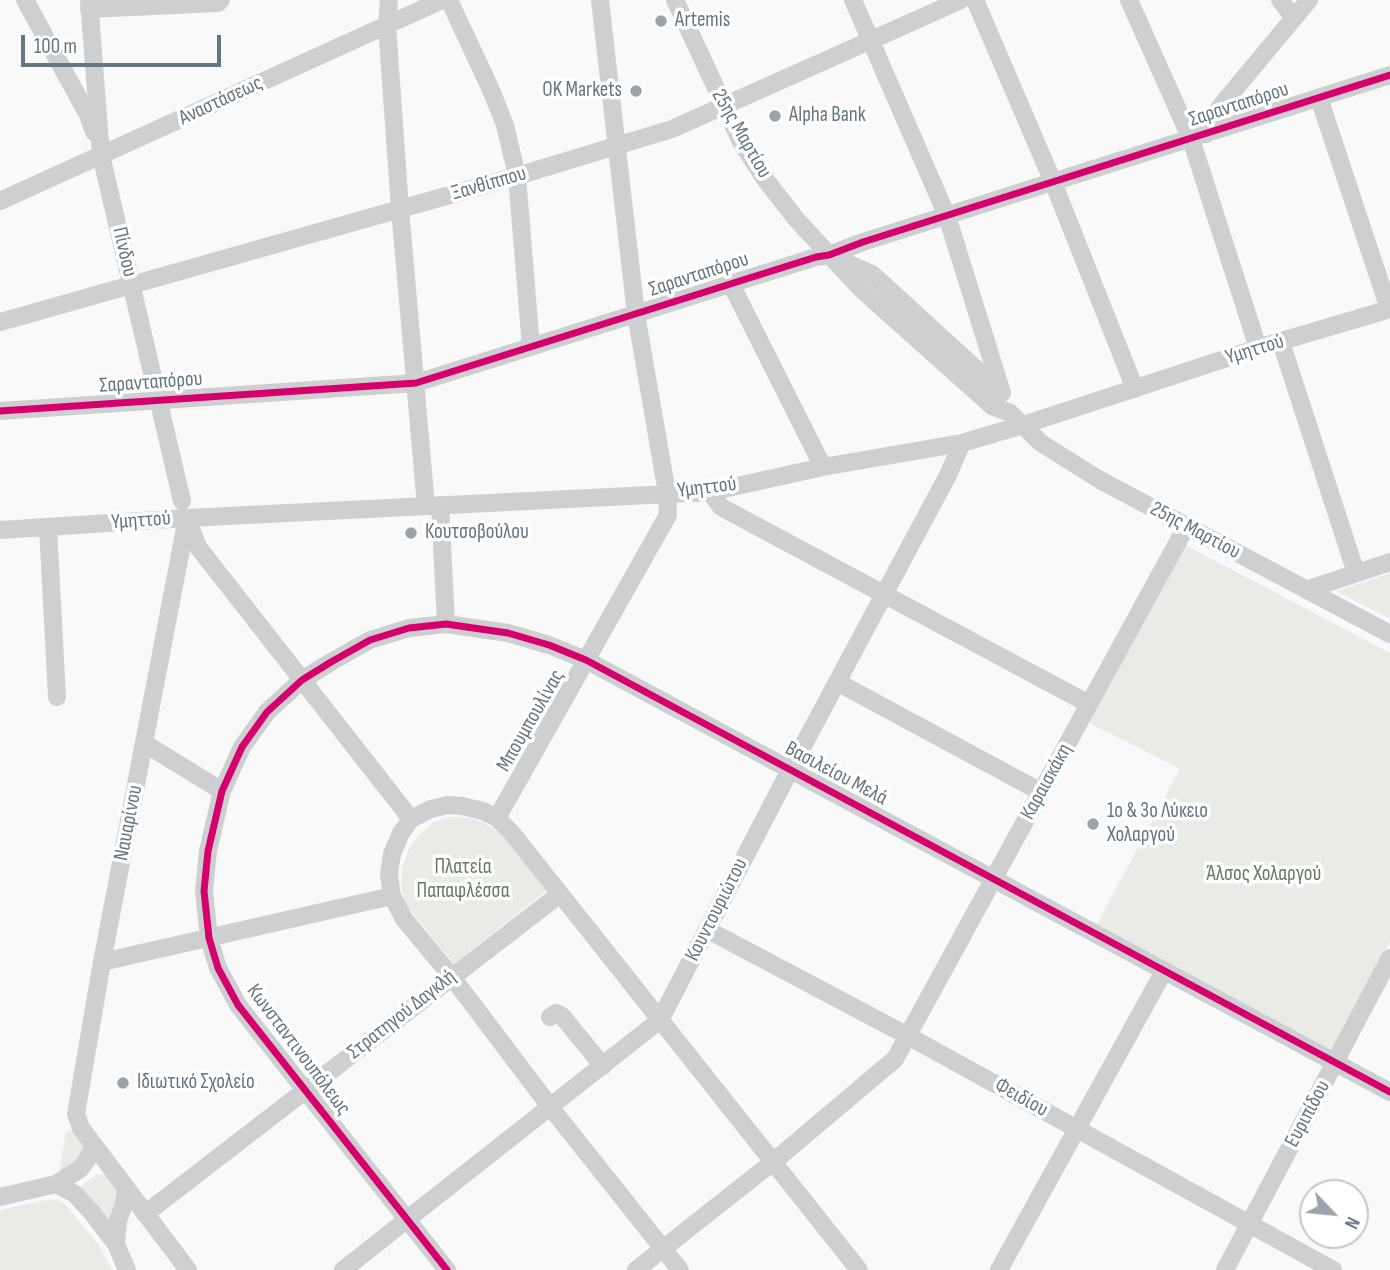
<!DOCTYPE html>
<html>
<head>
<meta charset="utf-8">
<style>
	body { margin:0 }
	#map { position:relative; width:1390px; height:1270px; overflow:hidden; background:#f9f9f9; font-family:"Sofia Sans Condensed",sans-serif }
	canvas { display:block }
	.north { position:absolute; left:1299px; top:1179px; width:70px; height:70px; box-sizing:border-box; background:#fff; border:2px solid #c1c8cd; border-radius:50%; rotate:116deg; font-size:19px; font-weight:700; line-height:28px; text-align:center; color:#657683 }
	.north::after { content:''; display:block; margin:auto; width:24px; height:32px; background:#99a4ac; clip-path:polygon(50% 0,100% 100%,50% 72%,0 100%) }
	.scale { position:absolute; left:21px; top:35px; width:200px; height:32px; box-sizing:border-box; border:4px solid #657683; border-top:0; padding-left:9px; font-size:21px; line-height:24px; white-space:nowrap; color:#657683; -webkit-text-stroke:5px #fff; paint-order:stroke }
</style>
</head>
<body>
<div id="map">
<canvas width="1390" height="1270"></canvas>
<div class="north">N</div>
<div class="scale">100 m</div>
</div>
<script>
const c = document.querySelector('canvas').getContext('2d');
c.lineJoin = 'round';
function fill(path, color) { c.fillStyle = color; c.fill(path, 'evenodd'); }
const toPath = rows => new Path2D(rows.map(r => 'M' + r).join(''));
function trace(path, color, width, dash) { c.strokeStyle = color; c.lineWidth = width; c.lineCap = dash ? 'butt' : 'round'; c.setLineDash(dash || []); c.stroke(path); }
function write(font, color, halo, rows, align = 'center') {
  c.font = font + ' "Sofia Sans Condensed",sans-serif'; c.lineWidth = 7; c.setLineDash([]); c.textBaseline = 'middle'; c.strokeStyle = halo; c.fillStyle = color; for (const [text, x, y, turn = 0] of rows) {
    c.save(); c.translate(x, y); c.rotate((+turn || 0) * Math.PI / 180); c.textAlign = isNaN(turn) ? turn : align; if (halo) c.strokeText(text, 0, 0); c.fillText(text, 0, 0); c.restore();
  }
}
fill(toPath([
	[1185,545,1390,653,1390,942,1332,1052,1096,926,1180,769,1089,723],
	[1390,573,1390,619,1336,591],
	[449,817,467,818,483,822,504,836,546,891,454,964,405,904,401,885,402,868,409,849,418,836,434,822],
	[75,1129,85,1144,78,1163,59,1174,66,1132],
	[98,1174,109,1175,121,1194,114,1227,79,1193,82,1185],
	[46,1200,56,1200,65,1204,98,1244,112,1270,0,1270,0,1210]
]), '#e8ebe6');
trace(toPath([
	[25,0,88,115,94,132],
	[89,0,101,155,182,501],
	[389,0,387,25,400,209,426,506],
	[449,0,491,90,505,125,517,176,531,347],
	[675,0,741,142,765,179,796,219,860,288,992,406,1010,413,1041,443,1100,480,1390,634],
	[853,0,947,216,1002,393],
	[975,0,1053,182,1135,389],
	[1129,0,1191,139,1258,348],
	[1280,0,1294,18],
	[89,9,218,3,221,0],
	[1319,98,1389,309],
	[1206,134,1210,123,1219,108,1309,0],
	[0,201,442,0],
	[835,258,872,274,1000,391],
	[731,284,823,467],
	[0,322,517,176,672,129,961,0],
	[1281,342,1356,573],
	[0,411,416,383,816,257,829,255,863,242,1390,75],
	[710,492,721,507,1089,704],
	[440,505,446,624],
	[187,518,102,962,76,1114,81,1128,188,1270],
	[187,518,198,547,411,819],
	[48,527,57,697],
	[0,530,187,518,710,492,823,467,962,443,1023,425,1258,348,1390,309],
	[1306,590,1390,562],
	[837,682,1041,792],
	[144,743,222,791],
	[497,818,668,515,667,493,636,314,600,0],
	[708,930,908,1036,1333,1270],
	[102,962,392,896],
	[550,1017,556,1013,562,1016,603,1066],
	[56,1184,75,1194,93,1214,116,1244,127,1270],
	[0,1197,56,1184,80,1169,87,1160,94,1146],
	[145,1214,560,894],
	[116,1244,118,1221,124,1204,126,1190],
	[343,1270,660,1020,790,770,948,475,962,443],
	[447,1270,238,1005,218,968,209,938,204,891,208,851,222,791,242,747,267,712,302,680,331,662,370,640,409,628,446,624,508,633,549,645,586,660,1390,1092],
	[636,1270,773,1162,895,1059,1186,527],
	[680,1270,551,1108,452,977,404,919,392,896,389,875,392,854,401,833,411,819,431,809,448,805,462,806,483,811,497,818,511,832,859,1270],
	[999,1270,1164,971],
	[1225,1270,1390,958]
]), '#cecfd0', 18);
trace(toPath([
	[0,411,416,383,816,257,829,255,863,242,1390,75],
	[447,1270,238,1005,218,968,209,938,204,891,208,851,222,791,242,747,267,712,302,680,331,662,370,640,409,628,446,624,508,633,549,645,586,660,1390,1092]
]), '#d6006c', 7);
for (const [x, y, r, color] of [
	[661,21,7,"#99a4ac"],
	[636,91,7,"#99a4ac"],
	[775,116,7,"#99a4ac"],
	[411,533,7,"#99a4ac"],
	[1093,824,7,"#99a4ac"],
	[123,1083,7,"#99a4ac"]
]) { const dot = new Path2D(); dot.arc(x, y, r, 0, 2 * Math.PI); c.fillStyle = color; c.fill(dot); trace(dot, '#fff', 2.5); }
write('21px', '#657683', '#fff', [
	["Artemis",675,21],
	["OK Markets",622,91,"right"],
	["Alpha Bank",789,116],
	["Κουτσοβούλου",425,533],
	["1ο & 3ο Λύκειο",1107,812],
	["Χολαργού",1107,836],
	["Ιδιωτικό Σχολείο",137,1083]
], 'left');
write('21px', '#657683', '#fff', [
	["Αναστάσεως",221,101,-25],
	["Σαρανταπόρου",1239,105,-18],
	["25ης Μαρτίου",741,134,60],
	["Ξανθίππου",489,184,-16],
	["Πίνδου",124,252,77],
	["Σαρανταπόρου",699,275,-18],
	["Υμηττού",1255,350,-17],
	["Σαρανταπόρου",151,383,-4],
	["Υμηττού",707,488,-7],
	["Υμηττού",141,521,-4],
	["25ης Μαρτίου",1195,531,28],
	["Μπουμπουλίνας",531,721,-60],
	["Βασιλείου Μελά",836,774,28],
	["Καραισκάκη",1047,782,-61],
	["Ναυαρίνου",129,823,-79],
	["Κουντουριώτου",717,910,-63],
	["Στρατηγού Δαγκλή",402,1015,-38],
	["Κωνσταντινουπόλεως",298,1050,53],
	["Φειδίου",1021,1098,29],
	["Ευριπίδου",1308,1114,-62]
]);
write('21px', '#687a64', '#fff', [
	["Πλατεία",463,868],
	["Παπαφλέσσα",463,892],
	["Άλσος Χολαργού",1264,875]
]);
</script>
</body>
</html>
